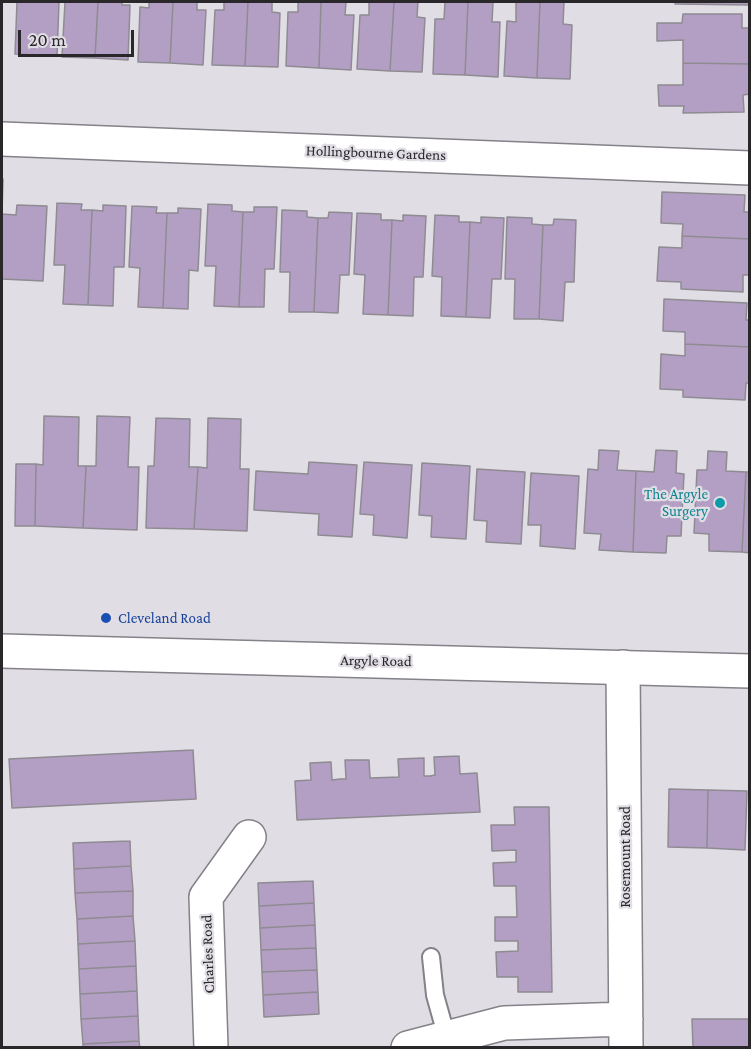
<!DOCTYPE html>
<html>
<head>
<meta charset="utf-8">
<style>
	body { margin:0 }
	#map { position:relative; width:751px; height:1049px; overflow:hidden; background:#e1dde5; font-family:"Crimson Pro",serif }
	canvas { display:block }
	.frame { position:absolute; inset:0; border:3px solid #29272a; pointer-events:none }
	.scale { position:absolute; left:18px; top:30px; width:116px; height:27px; box-sizing:border-box; border:3px solid #29272a; border-top:0; padding-left:8px; font-size:18px; line-height:21px; white-space:nowrap; color:#29272a; -webkit-text-stroke:4px #e1dde5; paint-order:stroke }
</style>
</head>
<body>
<div id="map">
<canvas width="751" height="1049"></canvas>
<div class="frame"></div>
<div class="scale">20 m</div>
</div>
<script>
const c = document.querySelector('canvas').getContext('2d');
c.lineJoin = 'round';
function fill(path, color) { c.fillStyle = color; c.fill(path, 'evenodd'); }
const toPath = rows => new Path2D(rows.map(r => 'M' + r).join(''));
function trace(path, color, width, dash) { c.strokeStyle = color; c.lineWidth = width; c.lineCap = dash ? 'butt' : 'round'; c.setLineDash(dash || []); c.stroke(path); }
function write(font, color, halo, rows, align = 'center') {
  c.font = font + ' "Crimson Pro",serif'; c.lineWidth = 4.5; c.setLineDash([]); c.textBaseline = 'middle'; c.strokeStyle = halo; c.fillStyle = color; for (const [text, x, y, turn = 0] of rows) {
    c.save(); c.translate(x, y); c.rotate((+turn || 0) * Math.PI / 180); c.textAlign = isNaN(turn) ? turn : align; if (halo) c.strokeText(text, 0, 0); c.fillText(text, 0, 0); c.restore();
  }
}
const building = toPath([
	[17,2,59,2,57,56,15,54,17,2],
	[65,2,98,2,95,58,62,57,65,2],
	[98,2,122,2,122,5,130,5,128,60,95,58,98,2],
	[149,2,173,2,170,63,138,62,140,7,149,8,149,2],
	[173,2,197,2,197,10,206,10,203,65,170,63,173,2],
	[224,2,248,2,245,66,212,65,215,10,224,10,224,2],
	[248,2,272,2,272,12,280,13,278,67,245,66,248,2],
	[298,2,321,2,319,68,286,66,288,12,298,12,298,2],
	[321,2,346,2,345,15,354,15,351,70,319,68,321,2],
	[369,2,394,2,390,71,357,69,360,15,369,15,369,2],
	[394,2,418,2,417,17,425,18,422,72,390,71,394,2],
	[445,2,468,2,465,75,433,74,435,19,444,19,445,2],
	[468,2,493,2,492,22,500,22,498,77,465,75,468,2],
	[516,2,540,2,537,78,504,76,507,21,516,22,516,2],
	[540,2,564,2,563,24,572,25,570,79,537,78,540,2],
	[675,2,750,2,750,5,675,4,675,2],
	[683,14,742,14,742,28,750,28,750,64,683,63,683,40,657,41,657,23,682,23,683,14],
	[683,63,750,64,750,94,743,95,744,112,683,113,684,106,659,106,658,85,683,85,683,63],
	[2,179,3,179,2,214,16,215,17,205,47,206,43,281,2,279,2,179],
	[662,192,745,195,744,212,750,212,750,239,682,236,683,224,661,223,662,192],
	[57,203,82,204,81,210,92,210,88,305,63,304,65,265,54,265,57,203],
	[208,204,232,205,232,211,243,212,239,307,214,306,216,266,205,266,208,204],
	[103,205,126,206,124,267,114,267,113,306,88,305,92,210,103,211,103,205],
	[132,206,157,207,156,213,167,213,163,308,138,307,140,268,129,267,132,206],
	[254,207,277,207,274,269,265,269,264,307,239,307,243,212,254,212,254,207],
	[178,208,201,209,198,271,189,270,188,309,163,308,167,213,178,213,178,208],
	[282,210,307,211,307,217,318,218,314,312,289,312,290,272,280,272,282,210],
	[329,212,352,213,349,275,340,275,338,313,314,312,318,218,328,218,329,212],
	[357,213,381,214,381,220,392,220,388,315,363,314,365,275,354,274,357,213],
	[403,215,426,216,423,277,414,277,413,316,388,315,392,220,403,221,403,215],
	[435,215,459,216,459,222,470,222,466,317,441,316,442,277,432,276,435,215],
	[481,217,504,218,501,279,492,279,490,318,466,317,470,222,481,223,481,217],
	[507,217,532,218,532,224,543,225,539,319,514,319,515,279,505,279,507,217],
	[554,219,576,220,574,282,565,282,563,321,539,319,543,225,553,225,554,219],
	[682,236,750,239,750,275,743,275,743,292,681,289,681,282,657,281,659,247,682,248,682,236],
	[664,299,747,303,746,320,750,320,750,347,685,344,685,332,663,331,664,299],
	[685,344,750,347,750,383,746,383,745,400,683,397,683,390,660,389,661,354,685,356,685,344],
	[44,416,79,417,78,466,86,466,83,528,35,526,36,464,43,465,44,416],
	[97,416,130,417,128,467,139,467,137,530,83,528,86,466,96,466,97,416],
	[156,418,190,419,189,467,198,467,194,529,146,528,148,466,154,466,156,418],
	[208,418,241,419,240,469,249,469,247,531,194,529,198,467,207,468,208,418],
	[599,450,619,451,617,470,636,471,633,552,599,550,601,534,584,533,588,469,598,470,599,450],
	[656,450,677,451,676,473,684,474,681,536,667,536,666,553,633,552,636,471,654,472,656,450],
	[708,451,727,452,726,471,746,472,742,552,709,551,709,534,694,533,697,470,707,470,708,451],
	[309,462,357,465,352,537,318,535,319,514,254,510,256,471,308,474,309,462],
	[364,462,412,465,407,538,373,535,374,515,360,514,364,462],
	[422,463,470,466,466,539,431,537,432,516,419,515,422,463],
	[16,464,36,464,35,526,15,526,16,464],
	[477,469,525,472,521,544,486,542,487,521,474,520,477,469],
	[746,472,750,472,750,553,742,552,746,472],
	[531,473,579,476,575,549,540,546,541,525,528,525,531,473],
	[193,750,196,799,12,808,9,759,193,750],
	[459,756,460,774,477,773,480,812,297,820,295,781,311,780,310,763,331,762,332,780,340,779,346,779,345,760,369,760,370,778,399,777,398,759,424,758,424,776,430,776,435,775,434,757,459,756],
	[669,789,708,790,707,848,668,847,669,789],
	[708,790,747,791,745,850,707,848,708,790],
	[514,807,549,807,552,992,518,992,518,977,497,977,496,952,518,951,518,941,495,941,495,917,517,917,516,886,494,886,493,863,516,862,516,850,492,851,491,825,515,825,514,807],
	[130,841,131,866,74,869,73,843,130,841],
	[131,866,133,891,75,893,74,869,131,866],
	[313,881,314,903,259,906,258,883,313,881],
	[133,891,133,916,77,919,75,893,133,891],
	[314,903,315,925,260,928,259,906,314,903],
	[133,916,135,941,78,944,77,919,133,916],
	[315,925,316,948,261,950,260,928,315,925],
	[135,941,136,966,79,969,78,944,135,941],
	[316,948,317,970,262,972,261,950,316,948],
	[136,966,137,991,80,994,79,969,136,966],
	[317,970,318,992,263,995,262,972,317,970],
	[137,991,138,1016,81,1019,80,994,137,991],
	[318,992,319,1014,264,1017,263,995,318,992],
	[138,1016,139,1041,83,1044,81,1019,138,1016],
	[692,1019,750,1019,750,1048,693,1048,692,1019],
	[139,1041,140,1048,83,1048,83,1044,139,1041]
]);
fill(building, '#b39fc3');
trace(building, '#8e8b92', 1.5);
const service = toPath([
	[431,957,435,995,447,1038]
]);
const minor = toPath([
	[2,139,750,168],
	[623,667,626,1048],
	[211,1048,206,897,249,837],
	[408,1048,504,1023,626,1019]
]);
const secondary = toPath([
	[2,651,750,671]
]);
trace(service, '#858188', 20);
trace(minor, '#858188', 36);
trace(secondary, '#858188', 36);
trace(service, '#fff', 16);
trace(minor, '#fff', 33);
trace(secondary, '#fff', 33);
for (const [x, y, r, color] of [
	[720,503,6,"#0f9aa8"],
	[106,618,6,"#1a4fb4"]
]) { const dot = new Path2D(); dot.arc(x, y, r, 0, 2 * Math.PI); c.fillStyle = color; c.fill(dot); trace(dot, '#e1dde5', 2); }
write('15px', '#29272a', '#e1dde5', [
	["Hollingbourne Gardens",376,153,2],
	["Argyle Road",376,661,1],
	["Rosemount Road",625,857,-90],
	["Charles Road",208,954,-92]
]);
write('15px', '#0d838f', '#e1dde5', [
	["The Argyle",708,494],
	["Surgery",708,511]
], 'right');
write('15px', '#164399', '#e1dde5', [
	["Cleveland Road",118,618]
], 'left');
</script>
</body>
</html>
